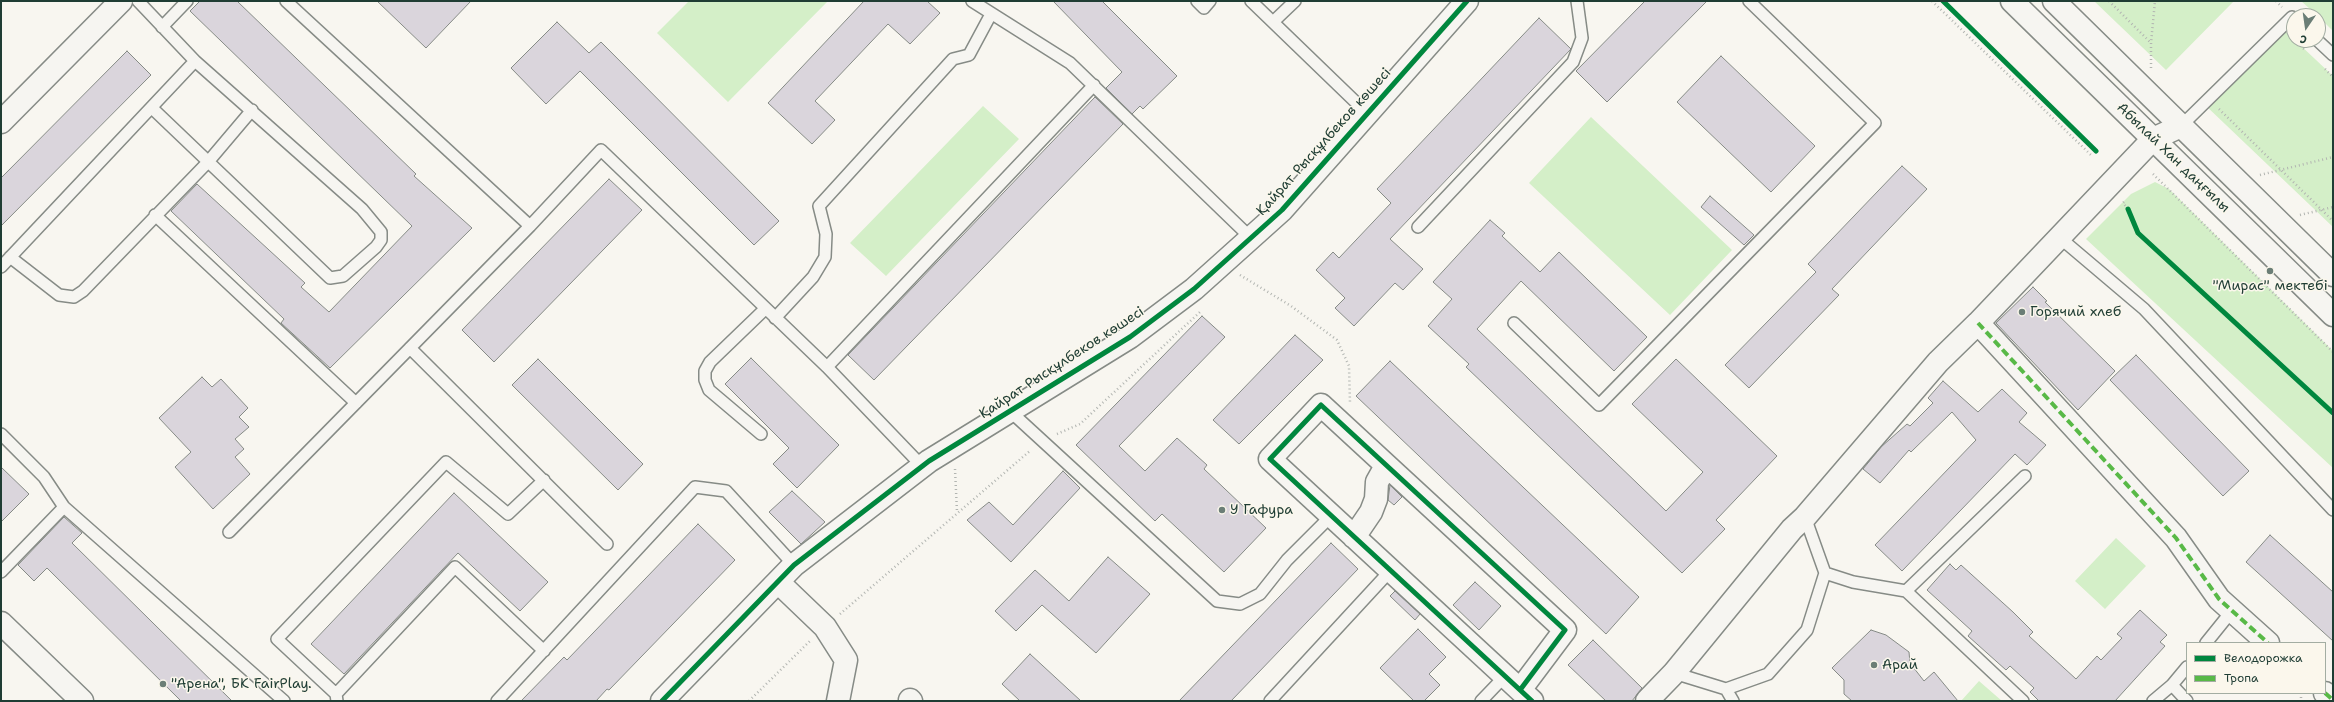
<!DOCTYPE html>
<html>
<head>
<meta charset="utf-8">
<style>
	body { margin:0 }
	#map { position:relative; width:2334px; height:702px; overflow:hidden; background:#f8f6f0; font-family:"Shantell Sans",sans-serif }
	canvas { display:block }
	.frame { position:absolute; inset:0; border:2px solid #1f3d34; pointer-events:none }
	.legend { position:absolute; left:2186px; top:642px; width:140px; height:52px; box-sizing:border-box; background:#fbf7ec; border:1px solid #a3ada2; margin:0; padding:5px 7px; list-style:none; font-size:12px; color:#1f3d34 }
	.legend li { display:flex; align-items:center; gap:8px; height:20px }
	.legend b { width:20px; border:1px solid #a3ada2 }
	.north { position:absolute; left:2286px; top:8px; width:40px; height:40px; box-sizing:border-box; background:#fbf7ec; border:1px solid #a3ada2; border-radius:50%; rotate:193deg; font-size:11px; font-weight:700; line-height:16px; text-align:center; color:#1f3d34 }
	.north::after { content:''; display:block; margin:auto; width:14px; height:18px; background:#6b7e76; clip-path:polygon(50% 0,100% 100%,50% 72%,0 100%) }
</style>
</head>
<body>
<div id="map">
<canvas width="2334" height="702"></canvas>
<div class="frame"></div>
<ul class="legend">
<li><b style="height:5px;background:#00873e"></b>Велодорожка</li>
<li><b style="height:5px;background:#58b947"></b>Тропа</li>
</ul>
<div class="north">С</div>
</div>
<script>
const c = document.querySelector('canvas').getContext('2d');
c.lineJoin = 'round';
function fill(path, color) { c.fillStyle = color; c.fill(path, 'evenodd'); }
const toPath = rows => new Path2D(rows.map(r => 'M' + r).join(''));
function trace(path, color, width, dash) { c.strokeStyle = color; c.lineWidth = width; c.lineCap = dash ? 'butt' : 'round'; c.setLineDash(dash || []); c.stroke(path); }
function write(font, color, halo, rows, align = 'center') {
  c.font = font + ' "Shantell Sans",sans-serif'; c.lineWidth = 3; c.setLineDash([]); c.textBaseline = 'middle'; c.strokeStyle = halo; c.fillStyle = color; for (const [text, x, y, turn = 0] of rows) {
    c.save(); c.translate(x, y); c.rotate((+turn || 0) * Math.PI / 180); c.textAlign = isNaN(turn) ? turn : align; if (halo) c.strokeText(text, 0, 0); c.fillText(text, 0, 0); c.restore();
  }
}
fill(toPath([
	[689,1,828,1,728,102,657,33],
	[2094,1,2234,1,2166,70],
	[2301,1,2333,1,2333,31,2318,16],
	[2280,26,2333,76,2333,227,2204,104],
	[983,106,1019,139,886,276,850,243],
	[1591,117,1732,250,1670,315,1529,183],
	[2155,182,2169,189,2333,351,2333,468,2086,239,2131,194],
	[2116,538,2146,566,2105,609,2075,581],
	[1979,681,2002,701,1961,701]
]), '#d4efc8');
const building = toPath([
	[200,1,237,1,416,174,414,176,472,228,330,368,281,323,284,319,171,211,197,184,305,283,301,287,329,312,412,226,190,11,200,1],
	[377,1,471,1,426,48,377,1],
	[864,1,927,1,940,13,910,44,888,24,815,101,835,120,812,144,768,103,864,1],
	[1053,1,1102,1,1177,76,1143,109,1140,106,1132,114,1106,88,1122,72,1053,1],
	[1645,1,1707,1,1607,102,1576,71,1645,1],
	[1539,18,1571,49,1390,239,1423,269,1403,290,1395,283,1354,326,1335,308,1345,298,1316,270,1333,252,1339,258,1391,203,1377,189,1539,18],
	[557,22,589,53,601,42,779,221,754,245,580,71,546,104,511,68,557,22],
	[127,51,151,75,1,226,1,178,127,51],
	[1721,56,1815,146,1771,192,1677,102,1721,56],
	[1095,97,1123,124,874,380,848,355,1095,97],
	[1902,166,1927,189,1832,289,1839,295,1749,388,1725,365,1816,272,1808,264,1902,166],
	[609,179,642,210,494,362,462,330,609,179],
	[1710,196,1754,235,1744,245,1701,207,1710,196],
	[1490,220,1505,233,1502,236,1540,272,1559,252,1647,337,1614,371,1521,281,1477,329,1666,511,1703,472,1632,404,1676,359,1777,456,1716,520,1725,529,1682,573,1466,367,1469,364,1428,326,1452,299,1433,282,1490,220],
	[2033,287,2047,301,2045,302,2115,371,2078,410,1996,323,2033,287],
	[1202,316,1225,337,1119,446,1145,471,1177,438,1207,465,1204,469,1266,528,1224,572,1162,514,1155,521,1076,445,1202,316],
	[1295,335,1323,360,1239,444,1213,420,1295,335],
	[2136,355,2249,471,2223,496,2110,380,2136,355],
	[751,358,839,445,797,488,773,464,789,448,725,384,751,358],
	[538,359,643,464,618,490,512,385,538,359],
	[1390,361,1639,597,1606,634,1356,396,1390,361],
	[202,377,212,387,221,379,248,408,239,417,249,427,235,439,244,449,235,457,250,474,213,509,175,467,191,452,159,418,202,377],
	[1943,381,1978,412,2002,389,2027,413,2019,422,2046,445,2027,465,2015,454,1902,571,1875,545,1976,440,1952,412,1911,452,1909,450,1880,483,1863,469,1881,447,1907,424,1910,426,1933,403,1928,398,1943,381],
	[1,467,29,494,1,522,1,467],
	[1063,471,1080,488,1011,562,967,520,989,502,1013,525,1063,471],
	[1390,485,1402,497,1394,505,1388,500,1390,485],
	[792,491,825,522,801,544,769,512,792,491],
	[454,493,548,582,520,611,458,553,344,674,311,644,454,493],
	[64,517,82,533,72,543,232,701,181,701,47,568,34,581,18,565,64,517],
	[698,524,735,560,609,690,607,689,596,701,521,701,564,657,567,660,698,524],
	[2270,535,2333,592,2333,641,2246,562,2270,535],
	[1331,543,1358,569,1231,701,1179,701,1331,543],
	[1108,557,1150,594,1096,653,1042,605,1016,631,995,611,1035,570,1069,601,1108,557],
	[1950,564,1956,570,1961,565,2013,612,2033,632,2029,636,2076,679,2097,656,2101,660,2122,638,2117,634,2140,610,2167,635,2160,642,2165,646,2115,701,2039,701,2030,692,2034,688,2010,666,2006,670,1968,636,1972,631,1927,590,1950,564],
	[1475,582,1501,606,1479,630,1453,605,1475,582],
	[1395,591,1420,614,1415,620,1390,596,1395,591],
	[1418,629,1446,657,1429,674,1440,685,1424,701,1414,701,1380,668,1418,629],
	[1871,630,1886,635,1909,652,1910,663,1924,681,1934,672,1958,701,1852,701,1844,694,1844,680,1832,668,1871,630],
	[1593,640,1642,688,1632,701,1606,701,1568,665,1593,640],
	[1030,654,1081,701,1020,701,1002,684,1030,654]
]);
fill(building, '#dad5dc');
trace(building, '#868b86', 1);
const service = toPath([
	[972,1,1070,63,1251,238],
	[1197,1,1204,8,1210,1],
	[1251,1,1367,113],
	[1273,22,1295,1],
	[162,27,187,1],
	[2317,40,2333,55],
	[152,108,330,278,343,276,376,247,381,240,381,232,362,209,195,61],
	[2181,126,2292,17,2294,19],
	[155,215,356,403],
	[530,226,601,150,827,367,922,466],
	[1418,227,1573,62,1582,38,1577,1],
	[2059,237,2144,309,2333,510],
	[10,257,59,295,74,297,83,291,208,162,252,110],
	[1,267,195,61,138,1],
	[775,318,813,277,825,257,826,234,819,206,953,59,969,55,991,14],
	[1514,323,1599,405,1875,123,1749,1],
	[410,348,607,544],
	[827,367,1094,85],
	[1011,412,1217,601,1240,604,1260,594,1287,560,1331,516],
	[1,434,44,477,64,507,284,701],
	[761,434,709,390,705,380,705,371,710,362,765,309],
	[229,532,530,226,286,1],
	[1,572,64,507],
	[1825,573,1853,582,1906,591,2023,701],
	[1906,591,2025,476],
	[2206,643,2231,612],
	[1674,673,1726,689,1768,674,1807,630,1825,573,1805,517],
	[2172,685,2187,701],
	[1726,689,1733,701],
	[336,694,455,567,544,651],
	[337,701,336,694,277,639,446,462,508,514,544,480],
	[497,701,695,487,726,491,794,565],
	[1270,701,1391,570],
	[1481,701,1505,676],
	[2153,701,2172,685,2187,667]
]);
const minor = toPath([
	[1978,323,2176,538,2219,599,2268,643],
	[1354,537,1371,512,1376,499,1377,482,1386,466],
	[778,582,825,627,846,660,838,701],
	[1520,690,1565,630,1321,405,1270,459,1532,701],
	[2325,693,2333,700],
	[910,700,911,701],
	[662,701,794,565,929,461,1130,337,1194,289,1282,210,1467,1],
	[1647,701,1674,673,1792,529,1805,517,1938,362,1978,323,2153,139,2181,126]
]);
const tertiary = toPath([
	[1,122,121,1]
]);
const secondary = toPath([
	[1,623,82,701]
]);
const primary = toPath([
	[2012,1,2333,315],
	[2054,1,2333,275]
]);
trace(service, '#868b86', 14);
trace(minor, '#868b86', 25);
trace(tertiary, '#868b86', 25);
trace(secondary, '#868b86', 25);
trace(primary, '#868b86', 25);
trace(toPath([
	[1932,1,2091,155],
	[2109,1,2151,43],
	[2276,1,2282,7],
	[2291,38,2304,49],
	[2151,68,2151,43,2155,1],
	[2325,69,2333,77],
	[2219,109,2333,221],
	[2153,174,2333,352],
	[2260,175,2333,157],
	[2124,202,2123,203,2128,209],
	[2300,215,2333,207],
	[1240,275,1291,306,1337,340,1349,366,1350,403],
	[1057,434,1080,424,1201,311],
	[955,469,957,512],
	[840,614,1031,450],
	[2301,693,2301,701],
	[749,701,810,641]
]), '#b2b5b1', 2.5, [1, 3]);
trace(service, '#f6f5f1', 11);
trace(minor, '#f6f5f1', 22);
trace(tertiary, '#f6f5f1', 22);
trace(secondary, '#f6f5f1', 22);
trace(primary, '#f6f5f1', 22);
trace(toPath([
	[1978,323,2176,538,2219,599,2268,643],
	[2325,693,2333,700]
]), '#58b947', 4, [8, 4]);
trace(toPath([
	[1943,1,2096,151],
	[2128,209,2138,233,2333,413],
	[1520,690,1565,630,1321,405,1270,459,1532,701],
	[662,701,794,565,929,461,1130,337,1194,289,1282,210,1467,1]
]), '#00873e', 5);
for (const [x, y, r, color] of [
	[2270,271,4,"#6b7e76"],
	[2022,312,4,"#6b7e76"],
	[1222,510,4,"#6b7e76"],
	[1874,665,4,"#6b7e76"],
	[163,684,4,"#6b7e76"]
]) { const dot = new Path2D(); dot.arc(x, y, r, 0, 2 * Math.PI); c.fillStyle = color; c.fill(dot); trace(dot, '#fbf7ec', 1.5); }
write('14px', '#1f3d34', '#fbf7ec', [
	["Қайрат Рысқұлбеков көшесі",1324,142,-48],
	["Абылай Хан даңғылы",2173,158,44],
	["Қайрат Рысқұлбеков көшесі",1062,363,-33]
]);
write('14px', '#1f3d34', '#fbf7ec', [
	["\"Мирас\" мектебі",2270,286,"center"],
	["Горячий хлеб",2030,312],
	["У Гафура",1230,510],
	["Арай",1882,665],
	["\"Арена\", БК FairPlay.",171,684]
], 'left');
</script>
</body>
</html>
